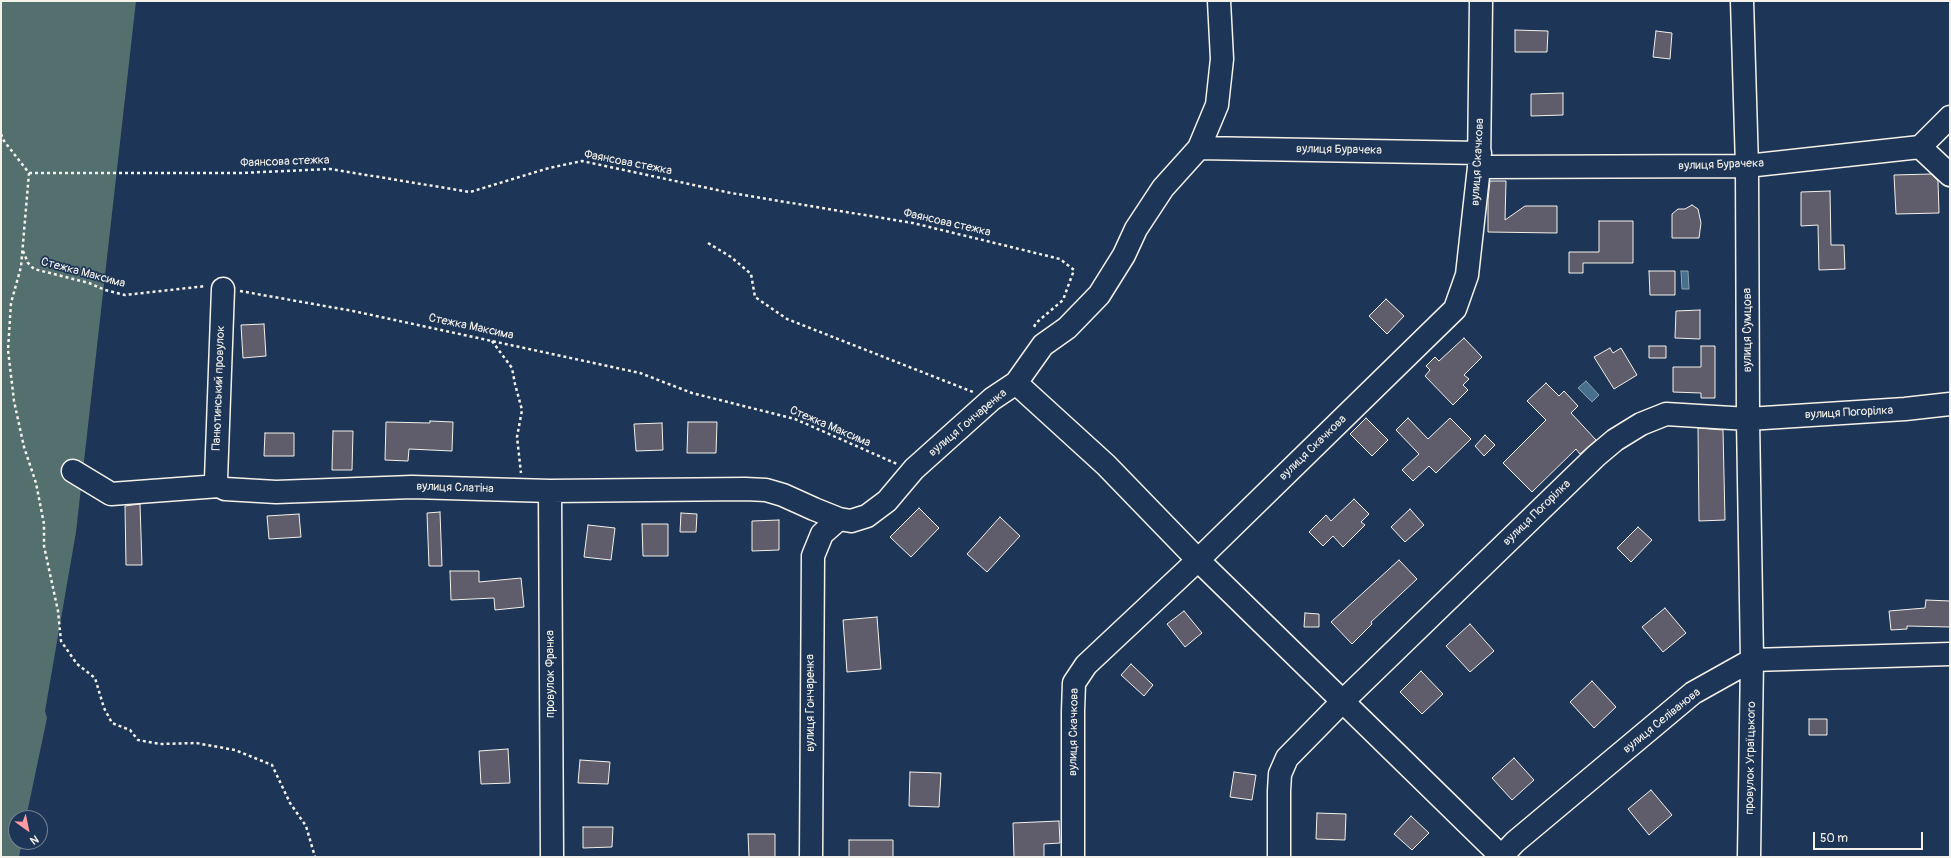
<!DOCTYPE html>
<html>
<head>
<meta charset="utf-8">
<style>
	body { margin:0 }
	#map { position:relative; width:1951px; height:858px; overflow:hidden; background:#1d3557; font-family:Pangolin,sans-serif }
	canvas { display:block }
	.frame { position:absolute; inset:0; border:2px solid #f4f1e8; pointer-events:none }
	.north { position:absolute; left:8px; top:810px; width:40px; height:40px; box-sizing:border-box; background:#1d3557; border:1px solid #738091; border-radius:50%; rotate:147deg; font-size:11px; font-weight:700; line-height:16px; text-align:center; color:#f4f1e8 }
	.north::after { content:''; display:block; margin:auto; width:14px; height:18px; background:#ff9aa2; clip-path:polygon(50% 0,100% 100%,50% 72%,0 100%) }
	.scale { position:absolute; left:1813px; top:832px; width:110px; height:18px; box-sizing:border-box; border:2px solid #f4f1e8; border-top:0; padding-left:5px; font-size:12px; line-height:14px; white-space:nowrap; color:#f4f1e8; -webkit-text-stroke:3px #1d3557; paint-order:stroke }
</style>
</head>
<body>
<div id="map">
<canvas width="1951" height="858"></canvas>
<div class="frame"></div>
<div class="north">N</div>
<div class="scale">50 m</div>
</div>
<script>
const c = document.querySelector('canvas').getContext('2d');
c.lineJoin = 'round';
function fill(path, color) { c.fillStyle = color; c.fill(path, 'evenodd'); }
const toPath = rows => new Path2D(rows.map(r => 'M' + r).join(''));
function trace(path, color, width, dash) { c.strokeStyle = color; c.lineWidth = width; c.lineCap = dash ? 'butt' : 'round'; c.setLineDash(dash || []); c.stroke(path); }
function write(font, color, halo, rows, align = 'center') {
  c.font = font + ' Pangolin,sans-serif'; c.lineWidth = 3.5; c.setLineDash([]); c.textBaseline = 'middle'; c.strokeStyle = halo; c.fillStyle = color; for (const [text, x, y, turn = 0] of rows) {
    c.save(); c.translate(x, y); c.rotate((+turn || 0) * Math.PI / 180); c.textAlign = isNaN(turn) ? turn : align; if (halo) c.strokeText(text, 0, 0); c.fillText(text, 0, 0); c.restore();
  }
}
fill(toPath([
	[1,1,136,1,76,532,45,711,47,718,26,818,16,818,16,842,22,842,19,857,1,857]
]), '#54706e');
const water = toPath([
	[1681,271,1688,271,1689,289,1682,289,1681,271],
	[1586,381,1599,395,1592,402,1578,388,1586,381]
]);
fill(water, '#46708d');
trace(water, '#8ca4b1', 1);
const building = toPath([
	[1515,30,1548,31,1547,52,1515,52,1515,30],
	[1656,31,1672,33,1670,59,1653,57,1656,31],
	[1563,93,1563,115,1531,116,1531,94,1563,93],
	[1931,174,1938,181,1939,213,1896,214,1894,175,1931,174],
	[1490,181,1506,181,1505,220,1525,206,1557,206,1557,233,1488,232,1488,200,1490,181],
	[1830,191,1831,245,1844,245,1845,269,1819,270,1818,225,1801,226,1801,192,1830,191],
	[1692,205,1698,209,1701,223,1699,238,1672,238,1672,214,1678,209,1685,209,1692,205],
	[1599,221,1633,221,1633,263,1583,263,1583,273,1569,273,1569,252,1599,252,1599,221],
	[1649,271,1675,271,1675,295,1650,295,1649,271],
	[1386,299,1404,316,1387,334,1369,316,1386,299],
	[1700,310,1700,339,1675,338,1676,311,1700,310],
	[264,324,266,356,243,358,241,325,264,324],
	[1464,338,1482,357,1464,375,1469,379,1463,385,1468,390,1453,405,1425,376,1430,370,1426,366,1435,357,1439,361,1464,338],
	[1649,346,1666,346,1666,358,1649,358,1649,346],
	[1701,346,1715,346,1715,398,1701,398,1701,393,1673,392,1673,367,1701,367,1701,346],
	[1610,348,1613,353,1621,348,1637,375,1614,389,1594,357,1610,348],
	[1546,383,1559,396,1564,391,1578,406,1571,413,1596,440,1580,454,1576,449,1532,492,1503,463,1546,420,1527,401,1546,383],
	[1366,418,1388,440,1372,456,1350,434,1366,418],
	[1408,418,1428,439,1450,418,1471,439,1436,473,1429,466,1413,481,1402,470,1419,454,1396,430,1408,418],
	[430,421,453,422,452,451,409,449,408,461,385,460,386,422,430,423,430,421],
	[688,422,717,422,716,453,687,453,688,422],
	[662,423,663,450,636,451,634,424,662,423],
	[1698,428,1723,430,1725,520,1699,521,1698,428],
	[333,431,353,431,352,470,332,470,333,431],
	[265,433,294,433,294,456,264,456,265,433],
	[1485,435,1495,445,1484,456,1475,446,1485,435],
	[1354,499,1369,514,1361,522,1365,525,1343,547,1333,536,1323,546,1309,532,1326,515,1331,521,1354,499],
	[140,504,142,565,126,565,125,506,140,504],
	[919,508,939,528,911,557,890,537,919,508],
	[1410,509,1424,525,1405,542,1391,527,1410,509],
	[440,512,442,566,429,566,427,513,440,512],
	[681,513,697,514,696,532,680,532,681,513],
	[299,514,301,537,269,539,267,516,299,514],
	[1000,517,1020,536,987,572,967,554,1000,517],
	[779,520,779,550,752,551,752,521,779,520],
	[642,524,668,524,668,556,643,556,642,524],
	[588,525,615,528,611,560,584,557,588,525],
	[1638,527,1652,540,1631,562,1617,548,1638,527],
	[1399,560,1417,579,1371,622,1372,624,1352,644,1331,622,1399,560],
	[450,571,479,571,479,582,521,578,524,607,495,610,494,598,451,600,450,571],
	[1926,600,1950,601,1950,627,1907,626,1907,629,1891,630,1889,611,1925,608,1926,600],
	[1665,608,1686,633,1663,652,1642,627,1665,608],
	[1184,611,1202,633,1185,647,1167,624,1184,611],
	[1305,613,1319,614,1319,627,1304,627,1305,613],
	[877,617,881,669,847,672,843,620,877,617],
	[1470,624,1494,651,1470,672,1446,646,1470,624],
	[1131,664,1153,685,1144,696,1121,675,1131,664],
	[1421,671,1443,694,1422,714,1400,692,1421,671],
	[1592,681,1616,707,1594,728,1570,702,1592,681],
	[1809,719,1827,719,1827,735,1809,735,1809,719],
	[508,749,510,783,481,784,479,751,508,749],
	[1514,758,1534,780,1512,800,1492,778,1514,758],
	[580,760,610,762,608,784,578,783,580,760],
	[910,772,941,773,939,807,909,806,910,772],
	[1234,772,1256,775,1252,800,1230,797,1234,772],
	[1651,790,1672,815,1649,835,1628,809,1651,790],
	[1317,813,1346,814,1345,840,1316,839,1317,813],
	[1411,816,1429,833,1412,850,1394,834,1411,816],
	[1059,821,1060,843,1044,844,1044,857,1014,857,1013,823,1059,821],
	[583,827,613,827,612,847,583,848,583,827],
	[748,834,775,834,775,857,749,857,748,834],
	[849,840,893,840,893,857,849,857,849,840]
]);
fill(building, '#5f5c6c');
trace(building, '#f4f1e8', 1);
const minor = toPath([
	[1742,1,1747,166,1748,419,1752,660,1749,857],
	[1920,147,1950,175],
	[1199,148,1480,153],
	[1479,167,1747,166,1920,147,1950,117],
	[1016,383,1106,465,1198,560,1501,856],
	[73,471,111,494,219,486,225,489,276,492,412,487,550,491,745,489,766,490,783,495,814,509,839,519,851,521,867,516,887,501,914,469,992,399,1016,383,1043,345,1067,328,1099,295,1124,255,1136,229,1163,188,1199,148,1217,105,1222,59,1219,1],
	[219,486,216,479,223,289],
	[550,491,552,857],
	[811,857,813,556,822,534,839,519],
	[1073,857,1073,711,1074,683,1086,665,1198,560,1455,309,1467,275,1479,167,1481,1],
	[1279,857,1279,791,1280,774,1287,758,1342,702,1596,456,1615,440,1641,424,1666,414,1748,419,1905,409,1950,404],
	[1501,857,1515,842,1693,693,1752,660,1950,654]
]);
trace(minor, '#f4f1e8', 25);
trace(toPath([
	[1,134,4,141,29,173,21,267,11,303,8,350,14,401,24,447,36,483,44,524,44,546,58,611,61,641,77,664,95,678,104,708,112,723,130,730,138,740,160,744,196,743,235,750,272,765,290,803,306,826,315,857],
	[29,173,240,173,330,169,470,192,549,168,582,161,731,193,913,223,1060,259,1074,270,1063,300,1036,323,1033,329],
	[708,243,731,257,751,274,755,297,787,319,973,392],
	[23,251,28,263,34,269,89,283,105,290,125,295,206,286],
	[240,291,353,311,640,373,692,393,795,419,897,464],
	[492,341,512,368,515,384,522,410,517,437,521,473]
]), '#f4f1e8', 2.5, [3, 3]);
trace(minor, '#1d3557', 22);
write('12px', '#f4f1e8', '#1d3557', [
	["вулиця Бурачека",1339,150,1],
	["Фаянсова стежка",285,162,-2],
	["вулиця Скачкова",1478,162,-87],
	["Фаянсова стежка",628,163,11],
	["вулиця Бурачека",1721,165,-2],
	["Фаянсова стежка",947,223,13],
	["Стежка Максима",83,273,15],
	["Стежка Максима",471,327,12],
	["вулиця Сумцова",1748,330,-90],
	["Панютинський провулок",219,388,-88],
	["вулиця Погорілка",1849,413,-3],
	["вулиця Гончаренка",968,423,-40],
	["Стежка Максима",830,427,23],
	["вулиця Скачкова",1313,448,-44],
	["вулиця Слатіна",455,488,2],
	["вулиця Погорілка",1537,513,-44],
	["провулок Франка",551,674,-90],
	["вулиця Гончаренка",811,703,-90],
	["вулиця Селіванова",1662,721,-39],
	["вулиця Скачкова",1074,732,-89],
	["провулок Уграїцького",1751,758,-89]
]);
</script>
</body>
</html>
